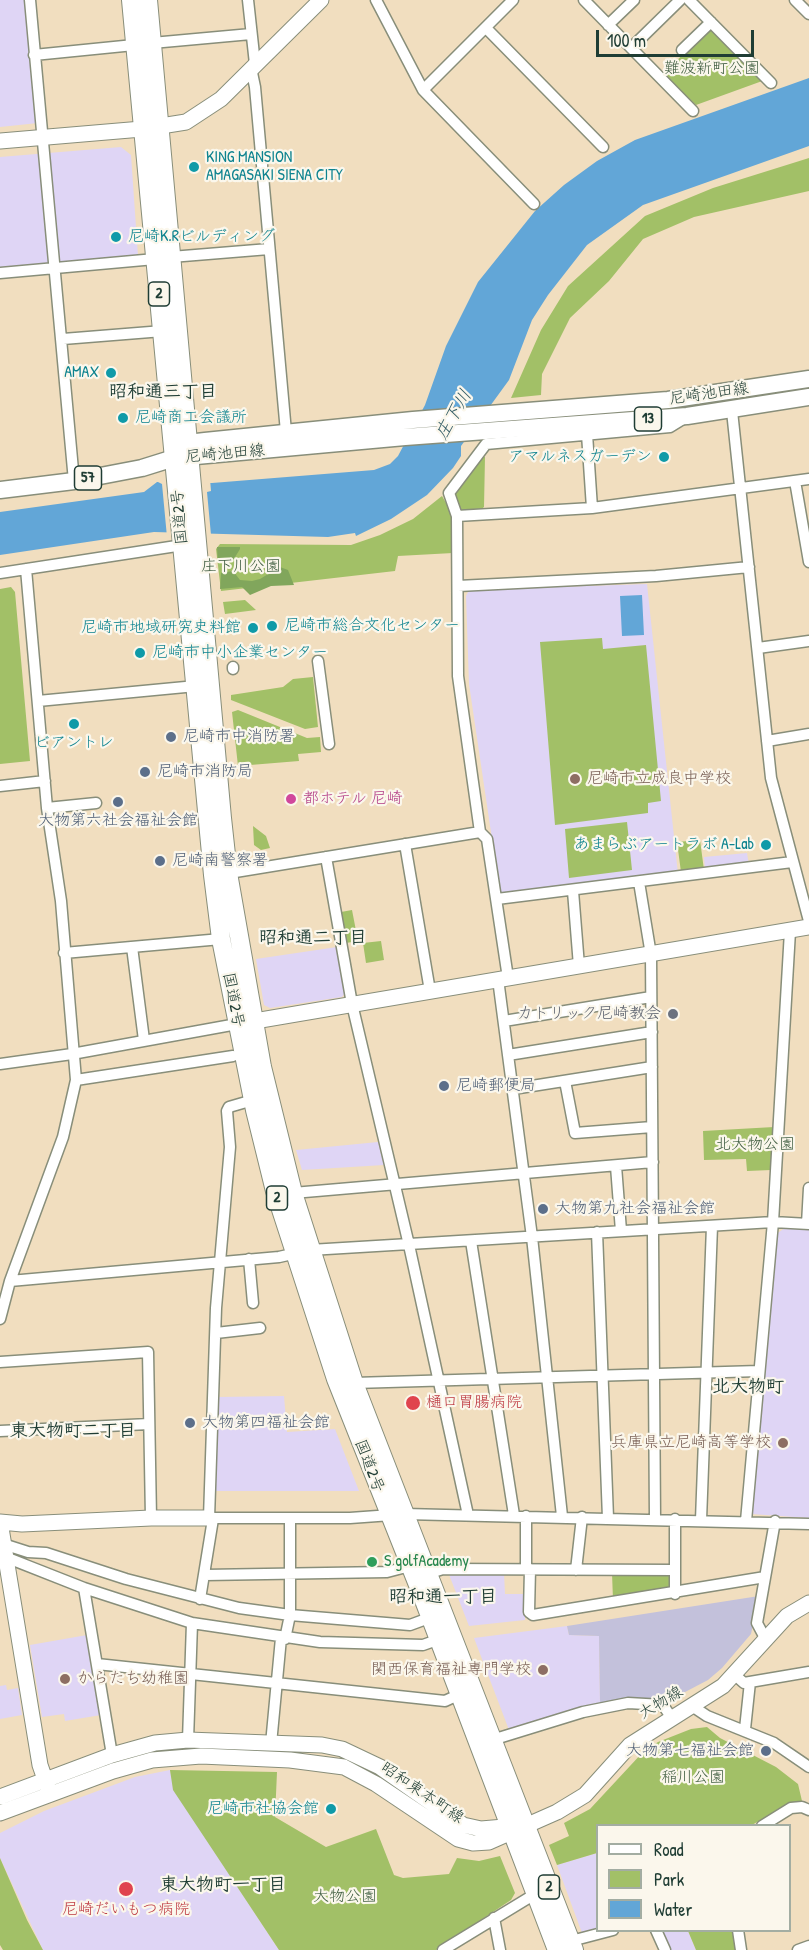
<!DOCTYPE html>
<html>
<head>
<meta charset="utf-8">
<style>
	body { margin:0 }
	#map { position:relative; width:809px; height:1950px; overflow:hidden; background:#f1debf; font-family:"Patrick Hand",sans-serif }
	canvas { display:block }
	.legend { position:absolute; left:596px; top:1824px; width:195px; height:108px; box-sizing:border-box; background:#fbf7ec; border:2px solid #a3ada2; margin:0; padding:8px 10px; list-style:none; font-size:18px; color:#1f3d34 }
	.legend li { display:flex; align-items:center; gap:12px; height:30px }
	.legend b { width:30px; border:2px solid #a3ada2 }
	.scale { position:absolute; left:596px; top:30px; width:158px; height:27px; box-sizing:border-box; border:3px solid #1f3d34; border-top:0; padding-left:8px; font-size:18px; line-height:21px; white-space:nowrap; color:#1f3d34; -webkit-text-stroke:4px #fbf7ec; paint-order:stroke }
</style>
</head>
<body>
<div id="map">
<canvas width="809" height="1950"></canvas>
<ul class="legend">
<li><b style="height:8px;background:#fff"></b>Road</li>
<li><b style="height:16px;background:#a2c067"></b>Park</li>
<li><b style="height:16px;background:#62a6d7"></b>Water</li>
</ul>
<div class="scale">100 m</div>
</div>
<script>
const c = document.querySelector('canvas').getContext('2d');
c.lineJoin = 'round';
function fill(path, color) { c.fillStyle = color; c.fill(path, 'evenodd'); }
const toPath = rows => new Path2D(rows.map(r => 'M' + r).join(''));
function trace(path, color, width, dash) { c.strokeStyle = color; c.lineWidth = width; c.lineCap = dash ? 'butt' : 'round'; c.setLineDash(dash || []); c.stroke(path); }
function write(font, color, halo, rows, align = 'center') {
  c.font = font + ' "Patrick Hand","Klee One",sans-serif'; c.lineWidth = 4.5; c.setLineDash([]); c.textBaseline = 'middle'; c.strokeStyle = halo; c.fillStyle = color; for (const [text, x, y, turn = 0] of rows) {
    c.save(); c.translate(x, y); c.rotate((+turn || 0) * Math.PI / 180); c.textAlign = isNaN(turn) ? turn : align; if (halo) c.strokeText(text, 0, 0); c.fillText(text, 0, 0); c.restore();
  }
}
fill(toPath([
	[0,0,26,0,38,123,0,127],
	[121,147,131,155,138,256,0,269,0,157],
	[647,584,678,874,504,896,500,893,469,684,466,596,469,590],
	[747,853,749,865,705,870,704,857],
	[337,947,345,993,342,997,270,1008,264,1005,256,959],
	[378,1142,384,1165,302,1170,296,1150],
	[785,1228,809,1229,809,1518,751,1514,776,1234],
	[284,1396,287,1432,335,1429,359,1491,214,1491,218,1397],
	[448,1572,504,1573,505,1594,525,1594,525,1620,469,1626],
	[567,1626,569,1635,599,1636,600,1703,509,1730,474,1638],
	[87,1635,101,1715,65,1721,64,1714,42,1717,30,1645],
	[6,1685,7,1690,18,1688,22,1715,0,1719,0,1686],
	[170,1770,174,1790,279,1950,43,1950,0,1858,0,1833,44,1811,135,1777],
	[597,1853,597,1929,582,1933,557,1865],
	[663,1931,688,1931,696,1950,671,1950]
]), '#dfd5f5');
fill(toPath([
	[759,1596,751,1634,722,1668,708,1680,666,1702,656,1699,600,1703,599,1636,569,1635,567,1626]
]), '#c3c1db');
fill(toPath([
	[709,25,765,80,696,105,664,75],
	[809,158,809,191,694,217,643,239,609,281,570,318,542,374,541,395,511,398,541,330,568,286,645,216,713,188],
	[479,456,485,457,484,507,478,512,460,513,455,492],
	[442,496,453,515,453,553,398,556,395,571,221,591,216,549,220,544,351,545,380,535,413,519],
	[11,587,15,592,30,761,0,764,0,589],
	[245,600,256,610,225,614,223,602],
	[602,638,603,649,646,645,661,801,648,803,648,813,555,825,540,642],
	[313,677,318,727,305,729,231,700,231,695,283,687,293,679],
	[238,710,307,738,320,737,321,752,298,754,299,761,238,766,232,712],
	[627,822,632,870,569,878,565,829],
	[253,826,266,836,270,848,261,850,254,845],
	[700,840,704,870,681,872,677,842],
	[352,910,358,941,346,943,341,912],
	[381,941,384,960,366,963,363,943],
	[774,1127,771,1170,747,1171,746,1159,704,1160,703,1131],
	[671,1572,672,1591,613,1600,612,1573],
	[707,1727,720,1738,776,1767,798,1784,802,1801,786,1805,752,1825,598,1826,597,1853,557,1865,549,1845,569,1836,564,1823,590,1809,643,1752,658,1742,691,1729],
	[170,1770,277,1772,275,1817,326,1847,376,1829,394,1875,403,1878,449,1874,457,1858,479,1861,500,1856,515,1893,511,1900,436,1950,279,1950,173,1790],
	[0,1858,27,1920,43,1950,3,1950,0,1945],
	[688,1931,732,1931,736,1950,696,1950]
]), '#a2c067');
fill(toPath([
	[217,547,240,547,240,549,232,562,218,563],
	[280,567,288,570,294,585,271,586,250,595,242,587,220,589,221,573,233,571,240,580,252,581,260,579]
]), '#81a65c');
fill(toPath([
	[809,78,809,146,643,205,587,245,548,295,532,320,509,380,461,446,461,456,453,468,427,495,391,519,356,536,355,533,328,537,154,532,0,555,0,512,144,492,157,482,212,483,374,470,390,464,398,456,425,405,446,346,478,282,535,211,564,185,597,161,635,140],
	[642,595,644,635,622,636,620,596]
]), '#62a6d7');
fill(toPath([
	[157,479,210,479,211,491,207,492,211,535,167,537,162,484,156,481]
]), '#f1debf');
const street = toPath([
	[30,0,74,481],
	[248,0,255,64],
	[376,0,423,90,534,204],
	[584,0,693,111],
	[689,0,771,83],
	[795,0,809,14],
	[608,25,634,0],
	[486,28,603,147],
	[152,43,251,34],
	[631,48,680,0],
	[682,50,711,22],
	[34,55,134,45],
	[251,68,255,87,286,432],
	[423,90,513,0],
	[171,257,269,249],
	[0,273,155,259],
	[63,339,163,331],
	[732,411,771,778,809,921],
	[587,434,592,508],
	[795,481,809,562],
	[457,516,592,508,809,479],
	[0,573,183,545],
	[458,586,656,576,749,567],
	[758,648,809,641],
	[318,661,329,744],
	[233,669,233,667],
	[38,701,196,686],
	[767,741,809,734],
	[0,786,45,781],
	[47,808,96,803],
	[405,844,430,991],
	[326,857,352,1004,409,1245,468,1515],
	[223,874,480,832],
	[639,882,651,955,655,1519],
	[573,891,579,966],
	[497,899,792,862],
	[132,947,144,1040],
	[64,953,221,939],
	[508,978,487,839,480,832,458,676,457,516,449,493,486,444,670,427,683,419],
	[498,979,532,1237,562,1516],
	[504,1021,651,997],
	[508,1055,652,1032],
	[0,1064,72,1054,237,1024],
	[76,1080,233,1056],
	[565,1081,575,1133,652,1127],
	[513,1089,652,1067],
	[253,1100,229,1107,227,1111,230,1147,216,1308,209,1518,350,1518,405,1514,809,1524],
	[616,1166,621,1231],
	[293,1193,653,1162],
	[807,1224,809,1188],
	[597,1232,608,1518],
	[471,1241,514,1515],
	[249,1259,253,1303],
	[10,1281,279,1257,310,1250,773,1222,809,1224],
	[0,1319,10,1281,63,1137,76,1080,61,901,47,808,26,569],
	[216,1333,260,1328],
	[0,1362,148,1352,151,1518],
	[354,1383,759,1371],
	[0,1431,149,1424],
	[701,1520,712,1226],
	[746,1521,773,1222,790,931],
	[3,1544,28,1552,46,1553,126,1579,239,1608,290,1615,410,1625,429,1618],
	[0,1555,84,1588,192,1623,320,1642,423,1645,437,1640],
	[530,1569,529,1612,533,1615,765,1577],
	[526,1570,526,1516],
	[576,1570,582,1517],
	[430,1573,443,1569,674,1570],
	[205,1575,387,1572,410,1566],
	[84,1588,112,1755],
	[675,1594,675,1519],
	[200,1599,213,1519],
	[765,1638,757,1623,775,1521],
	[285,1639,290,1615,290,1518],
	[97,1664,445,1701,458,1695],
	[735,1675,744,1683,809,1672],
	[692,1706,707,1716,774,1743,809,1767],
	[745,1729,750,1682],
	[188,1740,192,1623],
	[492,1740,583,1712,628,1703,663,1705,671,1717],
	[271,1744,281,1638],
	[762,1826,791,1808,802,1807,809,1810],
	[494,1918,500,1950],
	[656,1930,665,1950],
	[738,1930,741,1950],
	[571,1941,613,1930],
	[443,1950,535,1894],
	[798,1950,809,1946]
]);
const secondary = toPath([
	[0,141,142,129,186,122,221,99,321,0],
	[243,1023,809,927],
	[0,1522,40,1765,48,1788],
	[0,1522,22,1524,151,1518,209,1518],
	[0,1797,112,1755,155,1743,188,1740,322,1745,342,1749,380,1767,463,1825,481,1829,516,1826],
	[0,1813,113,1771,152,1760,201,1756,290,1760,344,1767,376,1784,458,1839,473,1843,489,1842,557,1812,585,1795,630,1745,723,1686,787,1616,809,1603]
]);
const primary = toPath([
	[179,453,188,443,205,441,413,420,668,400,809,379],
	[0,490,74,481,142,468,174,458,405,437,687,416,809,397]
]);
const highway = toPath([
	[131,0,213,875,221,939,255,1110,275,1191,336,1379,422,1595,557,1950],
	[148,0,222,818,228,873,262,1067,293,1193,354,1383,574,1950]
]);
trace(street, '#888e7a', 13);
trace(secondary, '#888e7a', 17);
trace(primary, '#888e7a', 19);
trace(highway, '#888e7a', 20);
trace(street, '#fff', 10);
trace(secondary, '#fff', 15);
trace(primary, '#fff', 16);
trace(highway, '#fff', 18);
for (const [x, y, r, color] of [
	[194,167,6,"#0f9aa8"],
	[116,237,6,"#0f9aa8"],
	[111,373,6,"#0f9aa8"],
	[123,418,6,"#0f9aa8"],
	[664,457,6,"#0f9aa8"],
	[272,626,6,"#0f9aa8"],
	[253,628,6,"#0f9aa8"],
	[140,653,6,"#0f9aa8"],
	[74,724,6,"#0f9aa8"],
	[171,737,6,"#5c6f8a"],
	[145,772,6,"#5c6f8a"],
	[575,779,6,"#8d6e63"],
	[291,799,6,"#d1479c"],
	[118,802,6,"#5c6f8a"],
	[766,845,6,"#0f9aa8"],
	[160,861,6,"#5c6f8a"],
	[673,1014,6,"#6b7280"],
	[444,1086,6,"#5c6f8a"],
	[543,1209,6,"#5c6f8a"],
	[413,1403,8,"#e0444e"],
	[190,1423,6,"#5c6f8a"],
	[783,1443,6,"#8d6e63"],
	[372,1562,6,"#2e9e5b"],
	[543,1670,6,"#8d6e63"],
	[65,1679,6,"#8d6e63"],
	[766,1751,6,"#5c6f8a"],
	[331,1809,6,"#0f9aa8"],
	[126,1889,8,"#e0444e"]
]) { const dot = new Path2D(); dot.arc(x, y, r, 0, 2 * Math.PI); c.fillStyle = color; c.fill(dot); trace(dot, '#fbf7ec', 2); }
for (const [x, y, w] of [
	[159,294,21],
	[648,419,27],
	[88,478,27],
	[277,1198,21],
	[549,1887,21]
]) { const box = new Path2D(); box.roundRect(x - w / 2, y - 12, w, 24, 4.5); c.fillStyle = '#fbf7ec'; c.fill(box); trace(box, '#1f3d34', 1.5); }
write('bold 15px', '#1f3d34', null, [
	["2",159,294],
	["13",648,419],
	["57",88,478],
	["2",277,1198],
	["2",549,1887]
]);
write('16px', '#405e41', '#fbf7ec', [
	["難波新町公園",712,69],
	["庄下川公園",241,567],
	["北大物公園",755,1145],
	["稲川公園",693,1778],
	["大物公園",345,1897]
]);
write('16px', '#0d838f', '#fbf7ec', [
	["KING MANSION",206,158],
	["AMAGASAKI SIENA CITY",206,176],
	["尼崎K.Rビルディング",128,237],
	["AMAX",99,373,"right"],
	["尼崎商工会議所",135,418],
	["アマルネスガーデン",652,457,"right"],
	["尼崎市総合文化センター",284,626],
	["尼崎市地域研究史料館",241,628,"right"],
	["尼崎市中小企業センター",152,653],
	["ビアントレ",74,743,"center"],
	["あまらぶアートラボ A-Lab",754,845,"right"],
	["尼崎市社協会館",319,1809,"right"]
], 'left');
write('16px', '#1f3d34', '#fbf7ec', [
	["尼崎池田線",709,394,-8],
	["尼崎池田線",225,454,-5],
	["国道2号",180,517,-95],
	["国道2号",233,1000,79],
	["国道2号",369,1466,69],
	["大物線",661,1703,-31],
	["昭和東本町線",422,1793,34]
]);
write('16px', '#4e5e75', '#fbf7ec', [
	["尼崎市中消防署",183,737],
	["尼崎市消防局",157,772],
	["大物第六社会福祉会館",118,821,"center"],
	["尼崎南警察署",172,861],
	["尼崎郵便局",456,1086],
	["大物第九社会福祉会館",555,1209],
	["大物第四福祉会館",202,1423],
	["大物第七福祉会館",754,1751,"right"]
], 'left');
write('16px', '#785e54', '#fbf7ec', [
	["尼崎市立成良中学校",587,779],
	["兵庫県立尼崎高等学校",771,1443,"right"],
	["関西保育福祉専門学校",531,1670,"right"],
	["からたち幼稚園",77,1679]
], 'left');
write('16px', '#b23c85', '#fbf7ec', [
	["都ホテル 尼崎",303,799]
], 'left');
write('16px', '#5b616d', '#fbf7ec', [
	["カトリック尼崎教会",661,1014]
], 'right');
write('16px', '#be3a42', '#fbf7ec', [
	["樋口胃腸病院",426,1403],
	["尼崎だいもつ病院",126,1910,"center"]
], 'left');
write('16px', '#27864d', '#fbf7ec', [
	["S golfAcademy",384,1562]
], 'left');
write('bold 18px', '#1f3d34', '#fbf7ec', [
	["昭和通三丁目",163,392],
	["昭和通二丁目",313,938],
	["北大物町",748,1387],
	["東大物町二丁目",73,1431],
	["昭和通一丁目",443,1597],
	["東大物町一丁目",223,1885]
]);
write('italic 18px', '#335c65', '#fbf7ec', [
	["庄下川",454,415,-60]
]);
</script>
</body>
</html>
